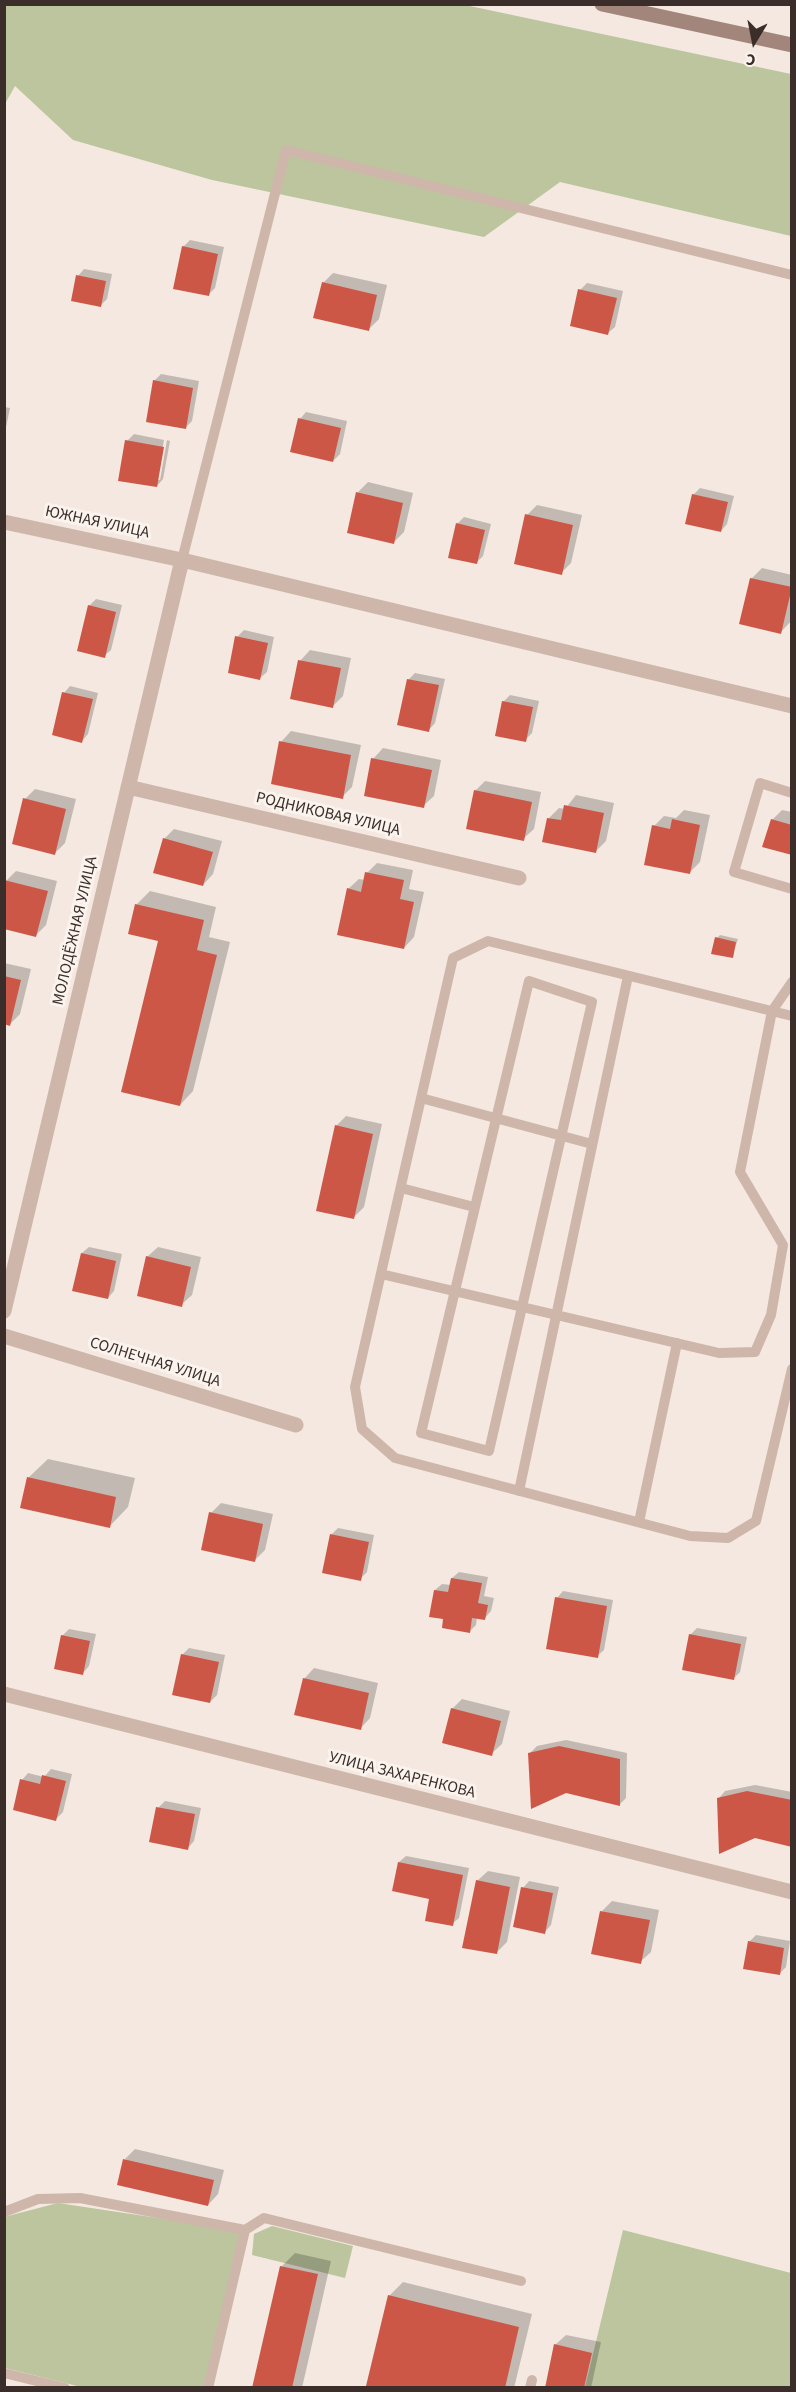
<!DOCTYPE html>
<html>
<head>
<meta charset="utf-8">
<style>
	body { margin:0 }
	#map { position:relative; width:796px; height:2392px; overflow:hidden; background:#f4e8e0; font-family:"Source Sans 3",sans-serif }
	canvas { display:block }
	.frame { position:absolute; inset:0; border:6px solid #3b2e2a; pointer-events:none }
	.north { position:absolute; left:724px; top:12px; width:60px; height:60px; -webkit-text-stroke:4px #fbf3ed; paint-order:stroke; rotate:190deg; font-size:16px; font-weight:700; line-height:24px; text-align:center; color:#3b2e2a }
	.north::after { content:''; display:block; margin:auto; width:21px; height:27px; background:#3b2e2a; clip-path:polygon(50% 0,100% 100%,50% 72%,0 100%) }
</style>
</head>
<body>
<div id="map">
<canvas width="796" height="2392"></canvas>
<div class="frame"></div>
<div class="north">С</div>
</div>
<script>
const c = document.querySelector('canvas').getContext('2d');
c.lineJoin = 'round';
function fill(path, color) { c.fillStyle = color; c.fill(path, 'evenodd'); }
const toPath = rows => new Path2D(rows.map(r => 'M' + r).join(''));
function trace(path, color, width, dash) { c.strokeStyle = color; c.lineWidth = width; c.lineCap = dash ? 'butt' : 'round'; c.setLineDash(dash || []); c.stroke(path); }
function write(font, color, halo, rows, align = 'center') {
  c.font = font + ' "Source Sans 3",sans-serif'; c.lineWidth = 6; c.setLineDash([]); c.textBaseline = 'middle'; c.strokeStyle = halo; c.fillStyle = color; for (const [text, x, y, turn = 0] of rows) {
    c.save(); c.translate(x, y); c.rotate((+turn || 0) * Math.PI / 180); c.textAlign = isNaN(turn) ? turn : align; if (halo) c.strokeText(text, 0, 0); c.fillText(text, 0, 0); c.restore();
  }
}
fill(toPath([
	[5,5,465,5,791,74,791,236,560,182,484,237,212,180,73,140,15,86,5,104],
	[58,2203,244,2231,206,2387,81,2387,5,2368,4,2217],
	[272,2226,353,2246,345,2278,252,2255,254,2234],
	[623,2230,791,2273,791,2387,585,2387]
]), '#bcc59e');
fill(toPath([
	[190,240,224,247,215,288,208,295,183,247],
	[84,269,112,274,107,299,100,306,78,276],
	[333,273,387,285,379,319,369,329,323,283],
	[587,283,623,291,615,327,608,333,580,290],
	[161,374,199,381,192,421,186,427,154,381],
	[4,407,10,408,4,437],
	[306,412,347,421,340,454,333,461,300,419],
	[134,434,164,440,157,480,160,480,167,440,170,441,163,479,157,486,127,441],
	[368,482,413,493,404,532,394,542,358,492],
	[700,488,734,496,727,524,721,531,693,495],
	[537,505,582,515,571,563,561,573,527,515],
	[464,517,491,524,483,556,477,562,457,524],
	[762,568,792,575,792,620,781,632,751,579],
	[96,599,122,605,111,650,104,656,89,606],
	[244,630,274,637,267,672,260,678,237,637],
	[310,650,351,658,343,696,333,706,300,661],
	[415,673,445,679,435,723,429,730,408,680],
	[70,686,98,693,88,734,82,741,64,693],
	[510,695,539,701,532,733,525,740,503,702],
	[291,731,361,745,352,787,342,797,281,742],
	[383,748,441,760,434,796,423,806,373,759],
	[485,781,541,792,534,829,523,839,475,791],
	[35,789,76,799,65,843,55,853,25,799],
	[576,795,614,803,606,841,596,851,549,818,559,808,565,809],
	[684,810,710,815,700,862,690,872,654,826,664,816,676,818],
	[782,810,792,812,792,854,772,820],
	[174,829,222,841,213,874,203,885,164,839],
	[377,863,413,870,409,889,424,892,414,937,404,948,348,889,359,879,365,880,367,873],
	[16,871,57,881,46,925,36,935,6,881],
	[150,891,216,907,209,937,230,942,193,1091,180,1105,159,940,136,905],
	[720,935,738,939,732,957,717,938],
	[4,963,31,969,20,1014,10,1024,4,1023],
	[346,1116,382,1124,364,1207,353,1218,336,1126],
	[89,1247,122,1254,114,1291,108,1298,82,1253],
	[158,1247,201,1257,192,1295,181,1305,147,1257],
	[48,1459,135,1478,128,1507,109,1527,28,1478],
	[221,1503,273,1514,265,1550,255,1560,211,1513],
	[338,1528,374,1535,367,1572,360,1579,331,1535],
	[459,1572,488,1577,484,1596,494,1598,491,1611,485,1618,477,1617,476,1625,469,1632,445,1618,435,1590,442,1584,451,1585,452,1578],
	[563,1591,613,1600,604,1650,597,1656,557,1598],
	[697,1628,747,1637,740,1672,734,1678,690,1635],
	[69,1629,96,1634,89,1666,83,1673,62,1636],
	[189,1648,225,1655,217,1695,210,1702,182,1655],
	[314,1668,378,1683,370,1718,360,1729,304,1679],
	[462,1699,510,1711,502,1744,491,1754,452,1709],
	[566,1740,627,1753,626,1798,620,1804,530,1753,537,1746],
	[51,1769,72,1774,63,1812,56,1819,22,1780,28,1773,44,1777],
	[755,1785,792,1792,792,1845,719,1798,725,1791],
	[165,1801,201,1808,194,1841,188,1848,158,1808],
	[406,1856,469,1868,459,1918,452,1924,399,1862],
	[488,1871,520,1877,507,1942,496,1953,477,1881],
	[529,1881,559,1887,551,1925,545,1932,523,1888],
	[612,1901,659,1910,651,1952,640,1962,602,1911],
	[756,1935,790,1941,786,1967,779,1974,749,1942],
	[135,2149,224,2170,218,2194,208,2205,125,2159],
	[295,2253,331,2261,302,2388,254,2388,282,2266],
	[403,2282,532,2314,514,2388,381,2388,368,2384,389,2296],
	[566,2335,601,2342,591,2388,546,2388,555,2345]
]), '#0003');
fill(toPath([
	[182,246,218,254,209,296,173,289],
	[76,275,106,281,101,307,71,301],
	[322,282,377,295,369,331,313,318],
	[578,289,617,298,608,335,570,326],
	[153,380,193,388,186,429,146,422],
	[298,418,341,428,333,462,290,452],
	[125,440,164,447,157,487,118,481],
	[356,492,403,503,394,544,347,533],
	[692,494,728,502,721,532,685,524],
	[525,514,573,525,562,575,514,564],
	[456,523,485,530,477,564,448,558],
	[750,578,792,587,781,634,739,624],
	[88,605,116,612,105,658,77,651],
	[235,636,268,643,260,680,228,673],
	[298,660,341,668,333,708,290,699],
	[407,679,439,685,429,732,397,725],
	[62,692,93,699,82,743,52,735],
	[502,701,533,707,526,742,495,736],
	[279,741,351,755,343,799,271,784],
	[371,758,432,770,424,808,364,796],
	[474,790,532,802,524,841,466,829],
	[23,798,66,809,55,855,12,844],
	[564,805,604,813,596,853,542,842,547,818,561,820],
	[672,819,700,825,690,874,644,865,652,825,670,829],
	[771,819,792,825,792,855,762,847],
	[163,838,213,852,203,886,153,873],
	[365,872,404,880,400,899,414,902,404,949,337,935,347,888,361,892],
	[4,880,48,891,36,937,4,929],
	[135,904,204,920,197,950,217,955,180,1106,121,1092,158,941,128,934],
	[715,937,736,942,733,958,711,954],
	[4,976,21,980,10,1026,4,1024],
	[335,1125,373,1134,354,1219,316,1211],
	[81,1253,116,1261,108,1299,72,1291],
	[146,1256,191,1267,182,1307,137,1296],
	[27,1477,116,1497,110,1528,20,1508],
	[209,1512,263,1524,255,1562,201,1550],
	[330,1534,369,1542,361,1581,322,1573],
	[451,1578,482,1583,478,1603,488,1605,485,1620,472,1618,470,1633,442,1628,443,1619,429,1617,434,1590,448,1592],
	[555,1597,607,1606,598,1658,546,1649],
	[689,1634,741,1644,734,1680,682,1670],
	[61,1635,90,1641,83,1675,54,1669],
	[181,1654,219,1662,210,1703,172,1695],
	[303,1678,369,1693,361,1730,294,1715],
	[451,1708,501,1721,492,1756,442,1743],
	[559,1746,620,1759,620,1806,566,1793,531,1809,528,1753],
	[42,1775,66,1781,56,1821,13,1810,20,1779,40,1784],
	[747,1791,792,1800,792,1847,755,1838,719,1854,717,1798],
	[156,1807,195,1814,188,1850,149,1842],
	[398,1862,463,1875,453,1926,425,1921,429,1899,392,1891],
	[476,1880,510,1887,497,1954,462,1948],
	[521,1887,553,1893,545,1934,513,1927],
	[600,1911,650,1920,641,1964,591,1954],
	[748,1941,784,1948,780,1975,743,1969],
	[123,2159,214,2180,208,2206,117,2185],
	[280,2266,318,2274,292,2388,252,2388],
	[388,2295,519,2327,505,2388,366,2386],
	[554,2344,592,2353,584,2388,545,2388]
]), '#cc5746');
trace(toPath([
	[182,560,286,150,792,275],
	[792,793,760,783,734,872,792,889],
	[529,981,592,1002,489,1451,421,1433,529,981],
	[792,1016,488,941,453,958,355,1387,362,1429,395,1458,690,1536,728,1538,756,1521,792,1369],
	[421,1098,592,1144],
	[401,1188,474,1207],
	[381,1274,719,1353,755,1352,771,1315,783,1245,740,1172,772,1011,792,982],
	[519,1491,628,976],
	[639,1522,677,1343],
	[4,2212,38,2199,80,2198,245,2230,264,2218,521,2281],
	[4,2373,65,2388],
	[208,2388,245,2230],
	[530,2388,532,2380]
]), '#ceb7aa', 10);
trace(toPath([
	[4,522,182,560,792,706],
	[128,787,519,878],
	[4,1311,182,560],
	[4,1336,296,1425],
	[4,1694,792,1892]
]), '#ceb7aa', 15);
trace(toPath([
	[602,4,792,45]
]), '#a2857b', 15);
write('16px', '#3b2e2a', '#fbf3ed', [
	["ЮЖНАЯ УЛИЦА",97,523,12],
	["РОДНИКОВАЯ УЛИЦА",328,815,13],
	["МОЛОДЁЖНАЯ УЛИЦА",76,931,-77],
	["СОЛНЕЧНАЯ УЛИЦА",155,1363,17],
	["УЛИЦА ЗАХАРЕНКОВА",402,1776,14]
]);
</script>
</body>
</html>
